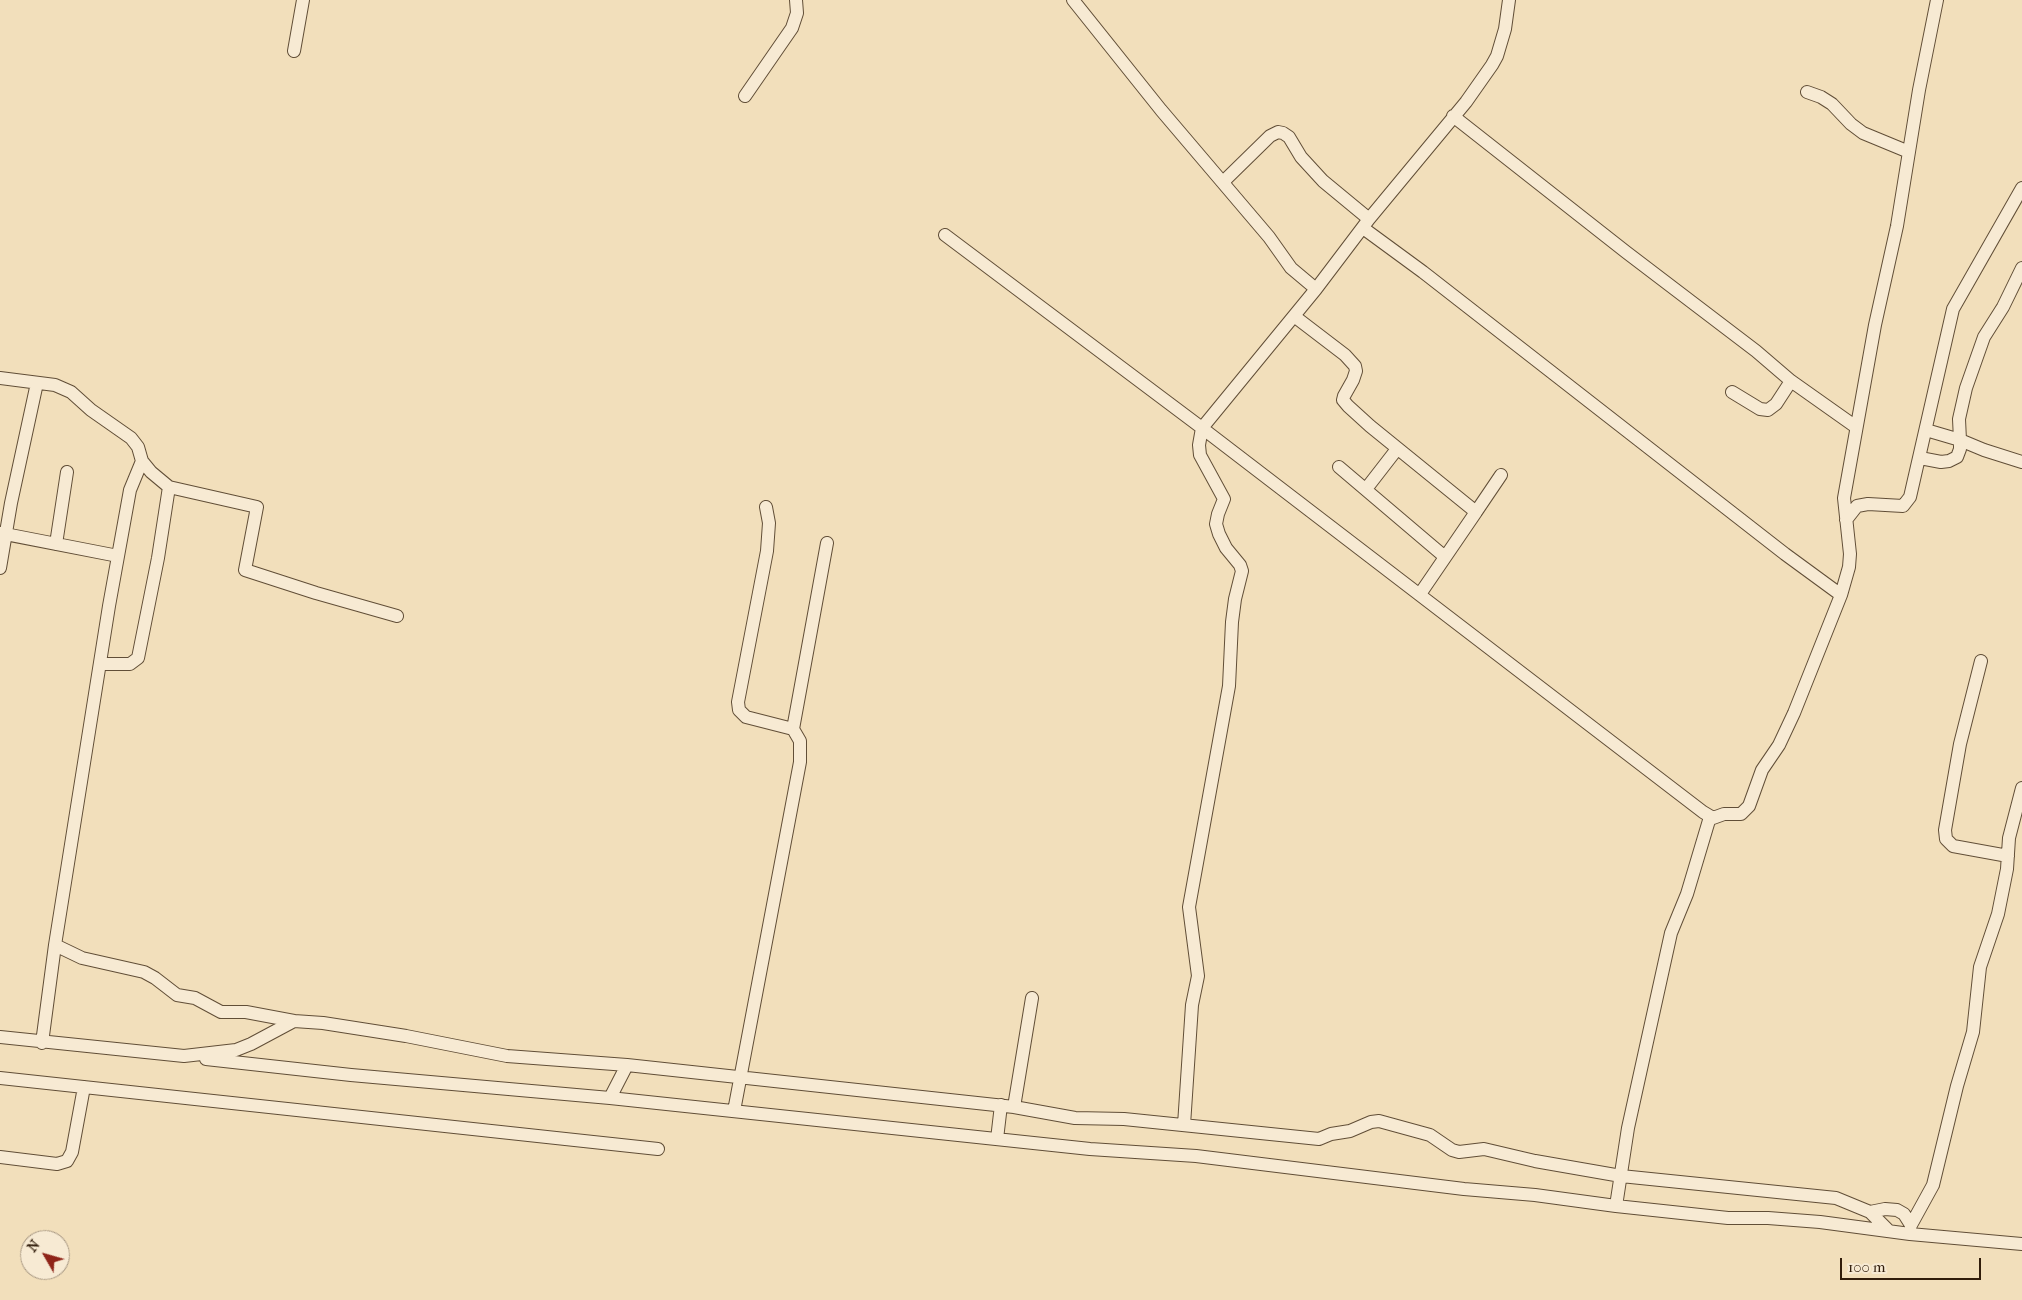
<!DOCTYPE html>
<html>
<head>
<meta charset="utf-8">
<style>
	body { margin:0 }
	#map { position:relative; width:2022px; height:1300px; overflow:hidden; background:#f2dfbb; font-family:"IM FELL French Canon",serif }
	canvas { display:block }
	.north { position:absolute; left:20px; top:1230px; width:50px; height:50px; box-sizing:border-box; background:#f7ead3; border:1px solid #a89883; border-radius:50%; rotate:308deg; font-size:14px; font-weight:700; line-height:20px; text-align:center; color:#311d0b }
	.north::after { content:''; display:block; margin:auto; width:18px; height:22px; background:#8f2418; clip-path:polygon(50% 0,100% 100%,50% 72%,0 100%) }
	.scale { position:absolute; left:1840px; top:1258px; width:141px; height:22px; box-sizing:border-box; border:2px solid #311d0b; border-top:0; padding-left:6px; font-size:15px; line-height:18px; white-space:nowrap; color:#311d0b; -webkit-text-stroke:4px #f7ead3; paint-order:stroke }
</style>
</head>
<body>
<div id="map">
<canvas width="2022" height="1300"></canvas>
<div class="north">N</div>
<div class="scale">100 m</div>
</div>
<script>
const c = document.querySelector('canvas').getContext('2d');
c.lineJoin = 'round';
const toPath = rows => new Path2D(rows.map(r => 'M' + r).join(''));
function trace(path, color, width, dash) { c.strokeStyle = color; c.lineWidth = width; c.lineCap = dash ? 'butt' : 'round'; c.setLineDash(dash || []); c.stroke(path); }
const minor = toPath([
	[1073,0,1161,110,1269,237,1291,268,1316,289,1369,219,1466,102,1492,65,1497,56,1505,29,1509,0],
	[294,51,303,0],
	[1807,92,1821,97,1832,104,1851,124,1863,133,1909,152],
	[745,96,792,28,797,13,796,0],
	[1453,116,1626,252,1756,351,1791,381,1856,427],
	[1223,182,1270,136,1278,132,1283,133,1289,137,1301,157,1323,181,1369,219],
	[1363,228,1423,272,1785,554,1841,595],
	[945,235,1202,428,1703,812,1713,818,1724,814,1741,814,1749,806,1762,770,1779,745,1794,713,1841,595,1849,567,1850,554,1844,498,1875,325,1897,226,1919,90,1937,0],
	[2022,268,2003,307,1984,337,1966,388,1959,419,1960,440,1984,450,2022,462],
	[1294,316,1345,355,1355,366,1356,371,1353,380,1344,396,1343,400,1348,406,1370,426,1476,512,1420,594],
	[0,378,55,385,71,392,91,410,131,438,138,447,142,461,151,472,169,487,257,507,245,570,316,593,397,616],
	[1732,392,1760,409,1768,410,1776,404,1791,381],
	[1920,458,1941,462,1949,461,1957,457,1960,449,1960,440,1926,430],
	[1339,467,1445,557],
	[1366,489,1397,449],
	[766,507,769,523,767,551,738,702,739,710,746,717,793,729],
	[1476,512,1501,475],
	[1846,520,1857,506,1868,504,1903,506,1910,497,1953,309,2022,188],
	[0,533,118,556],
	[56,544,67,472],
	[0,568,11,503,37,383],
	[1981,661,1960,744,1945,830,1946,839,1953,846,2008,856],
	[101,664,130,664,138,658,158,558,169,487],
	[55,945,82,958,144,972,155,978,177,995,195,998,221,1012,246,1012,294,1021],
	[0,1037,184,1056,236,1050,251,1044,294,1021,323,1023,406,1036,507,1056,627,1065,1014,1107,1075,1118,1124,1119,1319,1139,1331,1134,1350,1131,1371,1122,1379,1121,1430,1135,1452,1150,1459,1152,1484,1149,1535,1161,1621,1176,1836,1198,1870,1212,1889,1231],
	[42,1043,55,945,109,606,130,490,142,461],
	[206,1059,351,1075,610,1098,1090,1149,1196,1156,1464,1189,1535,1195,1616,1206,1728,1218,1768,1218,1820,1222,1910,1234,2022,1244],
	[0,1078,658,1149],
	[610,1098,627,1065],
	[1014,1107,1032,998],
	[734,1111,800,762,800,741,793,729,827,543],
	[1184,1125,1192,1005,1198,976,1189,907,1229,686,1232,622,1235,599,1242,571,1240,565,1226,548,1219,534,1216,524,1218,514,1224,499,1200,455,1199,445,1202,428,1316,289],
	[997,1139,1001,1105],
	[0,1157,57,1164,67,1161,72,1152,84,1087],
	[1616,1206,1628,1128,1671,933,1687,894,1710,817],
	[1870,1212,1885,1209,1897,1210,1904,1214,1911,1225,1933,1185,1957,1086,1973,1032,1980,967,1998,914,2007,869,2009,838,2022,788]
]);
trace(minor, '#614e37', 14);
trace(minor, '#f7ead3', 12);
</script>
</body>
</html>
